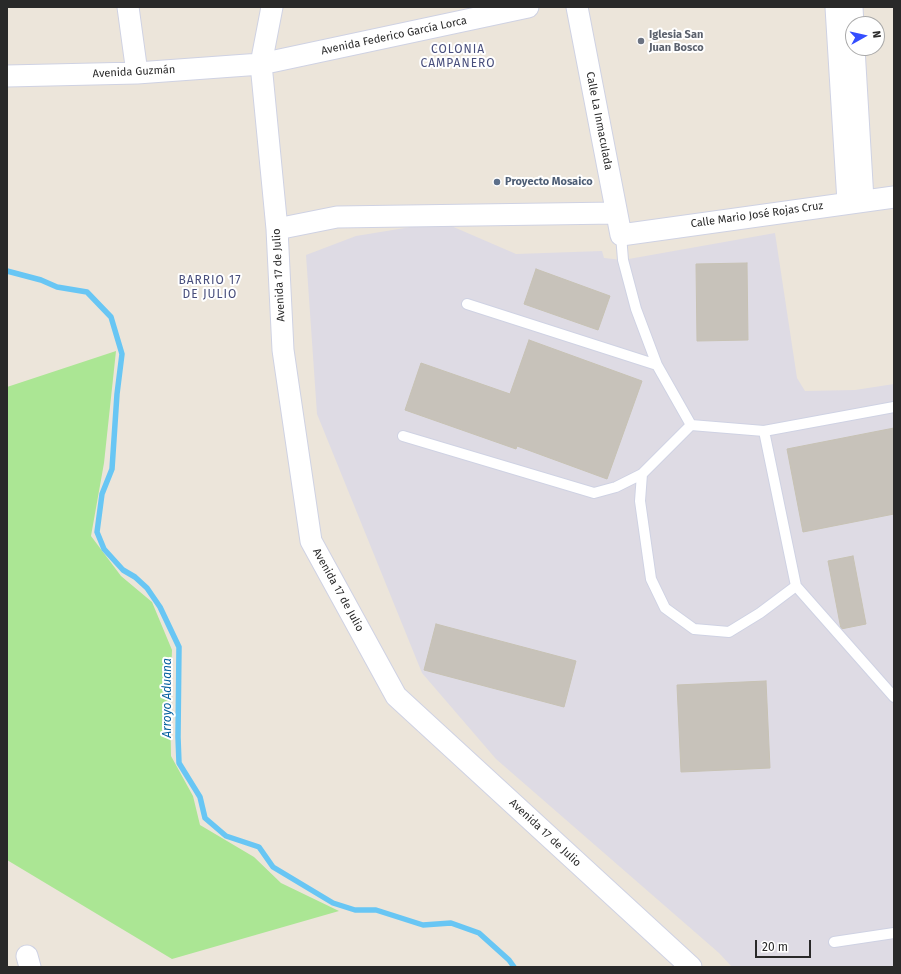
<!DOCTYPE html>
<html>
<head>
<meta charset="utf-8">
<style>
	body { margin:0 }
	#map { position:relative; width:901px; height:974px; overflow:hidden; background:#ece5da; font-family:"Fira Sans",sans-serif }
	canvas { display:block }
	.frame { position:absolute; inset:0; border:8px solid #292929; pointer-events:none }
	.north { position:absolute; left:845px; top:16px; width:40px; height:40px; box-sizing:border-box; background:#fff; border:1px solid #a9a9a9; border-radius:50%; rotate:82deg; font-size:11px; font-weight:700; line-height:16px; text-align:center; color:#292929 }
	.north::after { content:''; display:block; margin:auto; width:14px; height:18px; background:#344eff; clip-path:polygon(50% 0,100% 100%,50% 72%,0 100%) }
	.scale { position:absolute; left:755px; top:940px; width:56px; height:18px; box-sizing:border-box; border:2px solid #292929; border-top:0; padding-left:5px; font-size:12px; line-height:14px; white-space:nowrap; color:#292929; -webkit-text-stroke:3px #fff; paint-order:stroke }
</style>
</head>
<body>
<div id="map">
<canvas width="901" height="974"></canvas>
<div class="frame"></div>
<div class="north">N</div>
<div class="scale">20 m</div>
</div>
<script>
const c = document.querySelector('canvas').getContext('2d');
c.lineJoin = 'round';
function fill(path, color) { c.fillStyle = color; c.fill(path, 'evenodd'); }
const toPath = rows => new Path2D(rows.map(r => 'M' + r).join(''));
function trace(path, color, width, dash) { c.strokeStyle = color; c.lineWidth = width; c.lineCap = dash ? 'butt' : 'round'; c.setLineDash(dash || []); c.stroke(path); }
function write(font, color, halo, rows, align = 'center') {
  c.font = font + ' "Fira Sans",sans-serif'; c.lineWidth = 4; c.setLineDash([]); c.textBaseline = 'middle'; c.strokeStyle = halo; c.fillStyle = color; for (const [text, x, y, turn = 0] of rows) {
    c.save(); c.translate(x, y); c.rotate((+turn || 0) * Math.PI / 180); c.textAlign = isNaN(turn) ? turn : align; if (halo) c.strokeText(text, 0, 0); c.fillText(text, 0, 0); c.restore();
  }
}
fill(toPath([
	[449,225,516,254,602,251,604,258,623,260,775,233,797,378,805,391,855,390,894,384,894,967,732,967,719,953,496,759,422,673,317,414,306,255,356,236,411,227]
]), '#dedbe4');
fill(toPath([
	[116,351,104,463,91,536,121,576,152,602,172,650,170,702,171,756,193,796,200,825,254,857,281,883,339,911,172,959,7,860,7,387]
]), '#abe694');
trace(toPath([
	[7,271,41,280,57,287,87,292,111,317,122,354,117,394,112,469,102,494,97,532,104,549,123,570,135,577,147,588,160,607,179,647,178,737,179,763,200,797,205,818,226,836,259,847,273,867,333,903,355,910,376,910,423,925,451,923,479,933,509,960,514,967]
]), '#68c6f4', 5.5);
const building = toPath([
	[747,263,748,340,697,341,696,264,747,263],
	[536,269,610,296,598,330,524,304,536,269],
	[529,340,642,381,607,479,517,446,516,449,405,410,421,363,510,394,529,340],
	[894,428,894,514,803,532,787,449,894,428],
	[853,556,866,624,841,629,828,561,853,556],
	[436,624,576,661,564,707,424,670,436,624],
	[766,681,770,768,681,772,677,685,766,681]
]);
fill(building, '#c7c2ba');
trace(building, '#c7c2b4', 1);
const service = toPath([
	[621,235,623,260,636,309,657,365,691,425,764,431,894,407],
	[467,304,657,365],
	[764,431,796,586,894,697],
	[403,436,594,493,616,487,642,474,691,425],
	[642,474,640,501,651,579,665,608,694,629,729,632,760,613,796,586],
	[834,942,894,933]
]);
const minor = toPath([
	[128,7,137,73],
	[272,7,261,64,277,229,283,350,311,541,396,696,691,967],
	[577,7,621,235,894,197],
	[836,7,848,202],
	[852,7,853,26],
	[854,48,863,200],
	[7,76,137,73,261,64,528,7],
	[277,229,337,217,616,213],
	[27,956,30,967]
]);
trace(service, '#cfd2e3', 12);
trace(minor, '#cfd2e3', 23);
trace(service, '#fff', 10);
trace(minor, '#fff', 21);
for (const [x, y, r, color] of [
	[641,41,4,"#6b7280"],
	[497,182,4,"#5c6f8a"]
]) { const dot = new Path2D(); dot.arc(x, y, r, 0, 2 * Math.PI); c.fillStyle = color; c.fill(dot); trace(dot, '#fff', 1.5); }
write('bold 11px', '#5b616d', '#fff', [
	["Iglesia San",649,35],
	["Juan Bosco",649,48]
], 'left');
write('11px', '#292929', '#fff', [
	["Avenida Federico García Lorca",394,36,-12],
	["Avenida Guzmán",134,72,-3],
	["Calle La Inmaculada",599,121,79],
	["Calle Mario José Rojas Cruz",757,215,-8],
	["Avenida 17 de Julio",279,275,-93],
	["Avenida 17 de Julio",338,590,61],
	["Avenida 17 de Julio",545,833,43]
]);
write('bold 11px', '#4e5e75', '#fff', [
	["Proyecto Mosaico",505,182]
], 'left');
c.letterSpacing = '1px';
write('12px', '#484e7c', '#fff', [
	["COLONIA",458,50],
	["CAMPANERO",458,64],
	["BARRIO 17",210,281],
	["DE JULIO",210,295]
]);
c.letterSpacing = '0px';
write('italic 12px', '#07619f', '#fff', [
	["Arroyo Aduana",168,698,-90]
]);
</script>
</body>
</html>
